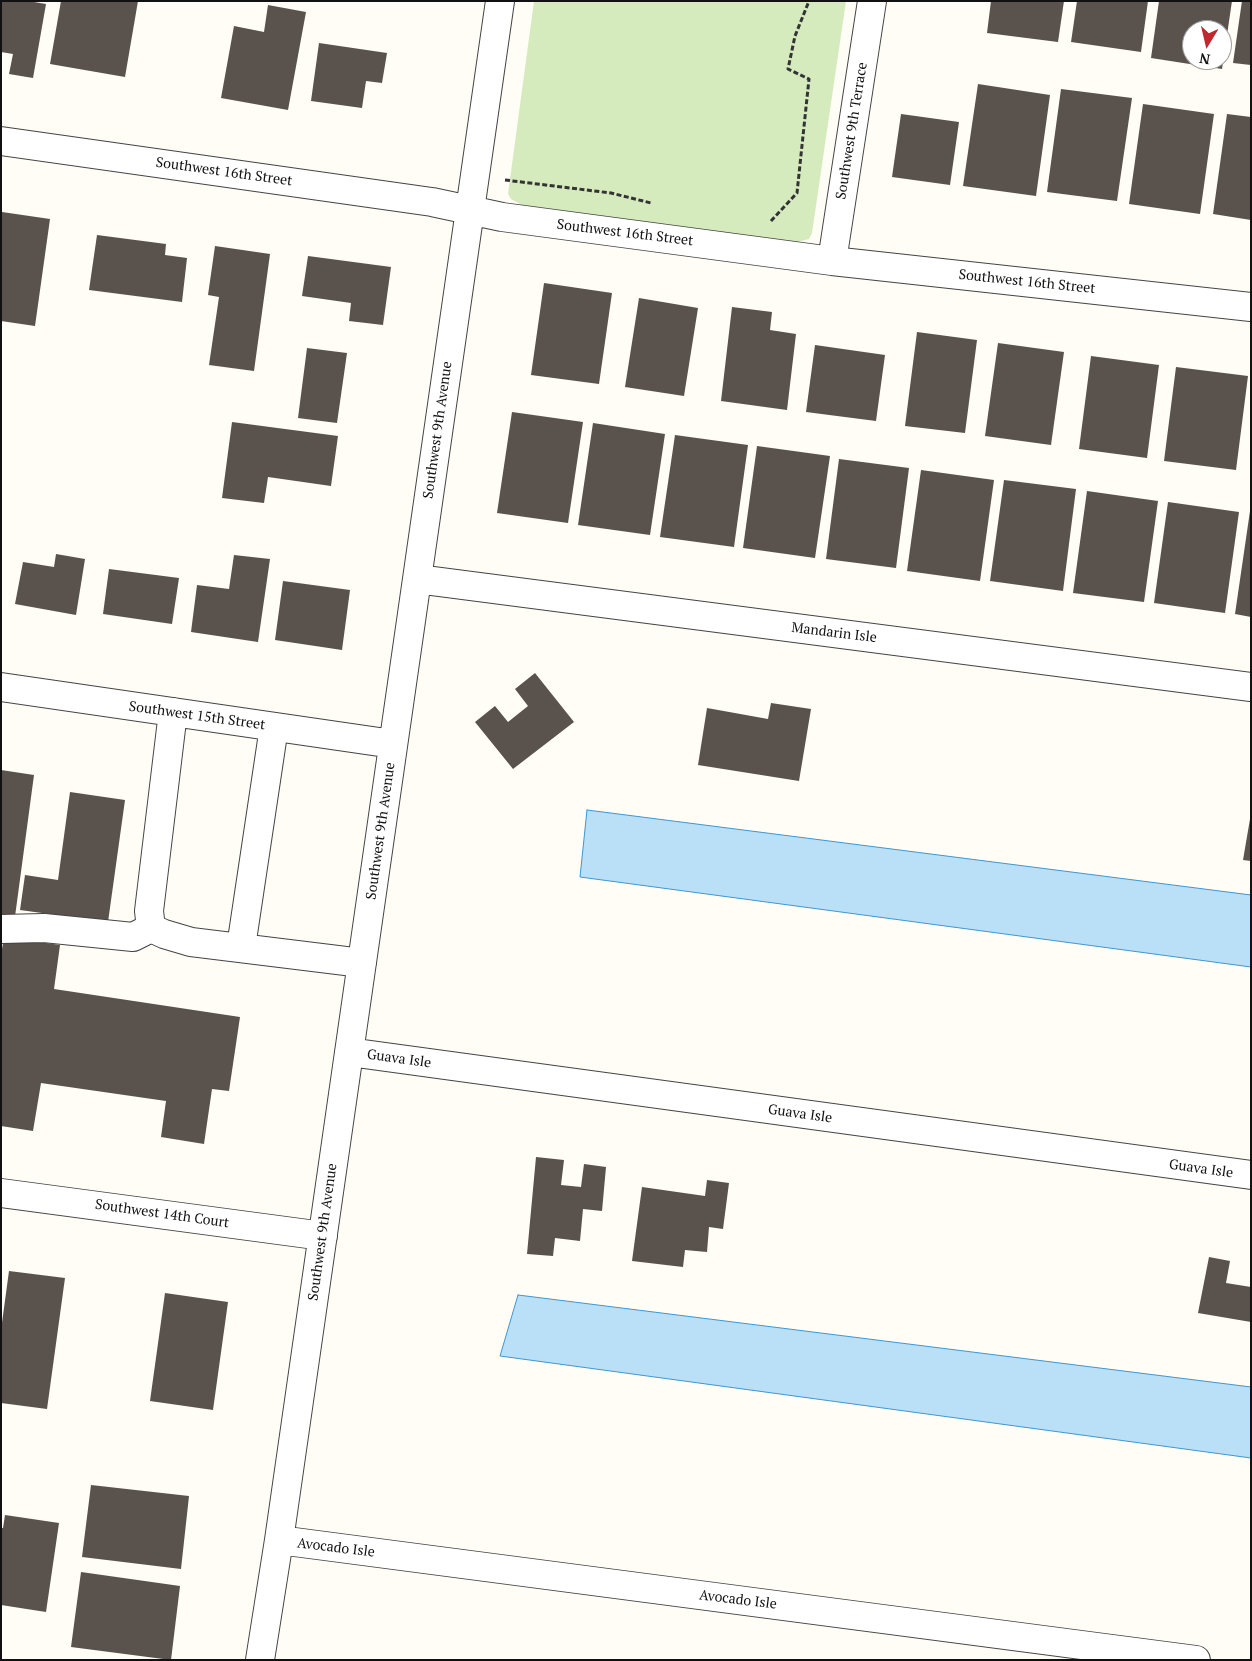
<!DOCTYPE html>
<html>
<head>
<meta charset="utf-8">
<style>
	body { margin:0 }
	#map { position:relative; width:1252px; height:1661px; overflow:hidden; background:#fffdf5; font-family:"PT Serif",serif }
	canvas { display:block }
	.frame { position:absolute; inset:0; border:2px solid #111; pointer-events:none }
	.north { position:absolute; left:1182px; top:20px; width:50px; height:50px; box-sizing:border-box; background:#fff; border:1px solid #a0a0a0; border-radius:50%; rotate:189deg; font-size:14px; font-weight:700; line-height:20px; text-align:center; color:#111 }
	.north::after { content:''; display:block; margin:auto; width:18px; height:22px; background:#c4262e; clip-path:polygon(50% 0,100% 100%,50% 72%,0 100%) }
</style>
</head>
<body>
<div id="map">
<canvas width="1252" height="1661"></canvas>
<div class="frame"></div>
<div class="north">N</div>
</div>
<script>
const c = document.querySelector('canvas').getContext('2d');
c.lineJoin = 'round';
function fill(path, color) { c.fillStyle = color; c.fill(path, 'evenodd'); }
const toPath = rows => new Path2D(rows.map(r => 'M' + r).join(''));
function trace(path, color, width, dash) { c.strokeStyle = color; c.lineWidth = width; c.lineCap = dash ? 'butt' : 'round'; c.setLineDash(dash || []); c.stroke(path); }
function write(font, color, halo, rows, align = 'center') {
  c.font = font + ' "PT Serif",serif'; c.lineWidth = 5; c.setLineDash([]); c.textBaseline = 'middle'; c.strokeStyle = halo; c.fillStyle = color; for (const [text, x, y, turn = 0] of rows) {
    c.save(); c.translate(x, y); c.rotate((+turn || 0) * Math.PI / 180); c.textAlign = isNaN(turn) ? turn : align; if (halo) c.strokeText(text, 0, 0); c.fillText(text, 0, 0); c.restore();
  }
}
fill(toPath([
	[534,1,846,1,812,233,809,239,797,242,522,205,511,199,508,194]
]), '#d5ebbd');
const water = toPath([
	[587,810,1251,895,1251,967,580,877,587,810],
	[518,1295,1251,1387,1251,1458,500,1356,518,1295]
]);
fill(water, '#b9e0f7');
trace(water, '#3f96cf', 1);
fill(toPath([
	[1,1,28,1,46,4,33,78,9,74,13,54,1,52],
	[61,1,138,1,125,77,50,64],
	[991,1,1064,1,1058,42,987,33],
	[1077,1,1148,1,1141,52,1071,42],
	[1159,1,1232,1,1222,69,1151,58],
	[1192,30,1222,30,1222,60,1192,60],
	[1242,1,1251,1,1251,65,1233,63],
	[268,5,306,12,288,110,221,98,234,26,264,32],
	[319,43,387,53,382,83,366,81,362,108,311,101],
	[978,84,1050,95,1036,196,963,186],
	[1061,89,1132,98,1117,201,1047,192],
	[1143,104,1214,114,1200,214,1129,204],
	[901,114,959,122,950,185,892,177],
	[1227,114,1251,117,1251,220,1213,214],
	[2,212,50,219,35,326,1,321],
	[97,235,166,244,165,255,187,258,182,302,89,290],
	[215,246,270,254,254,371,209,365,219,297,208,295],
	[308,256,391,267,383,325,349,321,351,303,302,296],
	[544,283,612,293,599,384,531,375],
	[639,298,698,308,684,396,625,387],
	[732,307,772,312,770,330,796,334,787,410,721,401],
	[917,332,977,340,965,433,905,426],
	[998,343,1064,352,1051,445,985,436],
	[815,345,885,355,876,421,806,412],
	[307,348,347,353,337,423,298,418],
	[1091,356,1159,365,1147,458,1079,449],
	[1176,367,1248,376,1236,470,1164,461],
	[512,412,583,422,568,523,497,513],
	[232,422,338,436,331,486,268,477,264,503,222,498],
	[593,423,665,434,650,535,578,525],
	[675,435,748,445,734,547,660,537],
	[757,446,830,456,815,558,743,548],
	[839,459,909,468,896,568,826,559],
	[921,470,994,480,980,581,907,571],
	[1004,480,1076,489,1063,591,990,581],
	[1087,491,1158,501,1144,602,1073,593],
	[1168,502,1239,512,1225,613,1154,603],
	[1250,511,1251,511,1251,617,1235,614],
	[56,554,85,559,76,615,15,604,23,562,54,567],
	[234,555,270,559,258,642,191,632,197,585,229,589],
	[109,569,179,578,172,624,103,614],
	[283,581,350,590,342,650,275,640],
	[535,673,574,722,513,769,475,722,495,706,508,722,528,706,515,689],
	[771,703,811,709,799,781,698,765,707,708,768,719],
	[1,770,34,775,14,924,1,922],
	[70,792,125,800,108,922,20,910,25,875,58,880],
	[1250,819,1251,819,1251,861,1243,860],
	[4,937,60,945,54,989,240,1017,229,1091,212,1089,204,1144,161,1137,166,1101,41,1083,33,1131,1,1126,1,955],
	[536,1157,564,1160,561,1185,581,1187,584,1164,606,1167,602,1211,583,1209,580,1241,555,1238,553,1256,527,1254],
	[707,1180,729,1183,723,1229,709,1227,707,1252,685,1250,683,1267,632,1261,642,1187,705,1196],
	[1209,1257,1230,1261,1226,1283,1251,1287,1251,1322,1198,1313],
	[9,1271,65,1278,47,1409,1,1403,1,1330],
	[165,1293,228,1302,213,1410,150,1401],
	[91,1485,189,1496,181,1569,82,1557],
	[5,1515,59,1523,46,1612,1,1605,1,1528,3,1528],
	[81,1572,180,1586,171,1660,71,1647]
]), '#5a524d');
const minor = toPath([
	[1,141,432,202,502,217,832,261,1251,307],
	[832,261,872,1],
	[417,579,1251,687],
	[1,687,393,744],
	[173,712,149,911,151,928,164,934,191,942,362,963],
	[1,929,44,928,133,937,151,928],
	[241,947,274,727],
	[349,1052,1251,1175],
	[1,1193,323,1236],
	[279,1540,1196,1660],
	[260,1660,279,1540,500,1]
]);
trace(minor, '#444', 30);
trace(toPath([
	[505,180,611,193,651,203],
	[771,221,797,193,809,79,788,69,795,36,809,1]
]), '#333', 3, [5, 2.5]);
trace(minor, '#fff', 28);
write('14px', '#111', '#fff', [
	["Southwest 9th Terrace",852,131,-81],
	["Southwest 16th Street",224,172,8],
	["Southwest 16th Street",625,233,7],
	["Southwest 16th Street",1027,282,6],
	["Southwest 9th Avenue",438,430,-82],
	["Mandarin Isle",834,633,7],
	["Southwest 15th Street",197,716,8],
	["Southwest 9th Avenue",381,831,-82],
	["Guava Isle",399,1059,8],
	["Guava Isle",800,1114,8],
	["Guava Isle",1201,1169,8],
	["Southwest 14th Court",162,1214,8],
	["Southwest 9th Avenue",323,1232,-82],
	["Avocado Isle",336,1548,7],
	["Avocado Isle",738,1600,7]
]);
</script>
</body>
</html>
